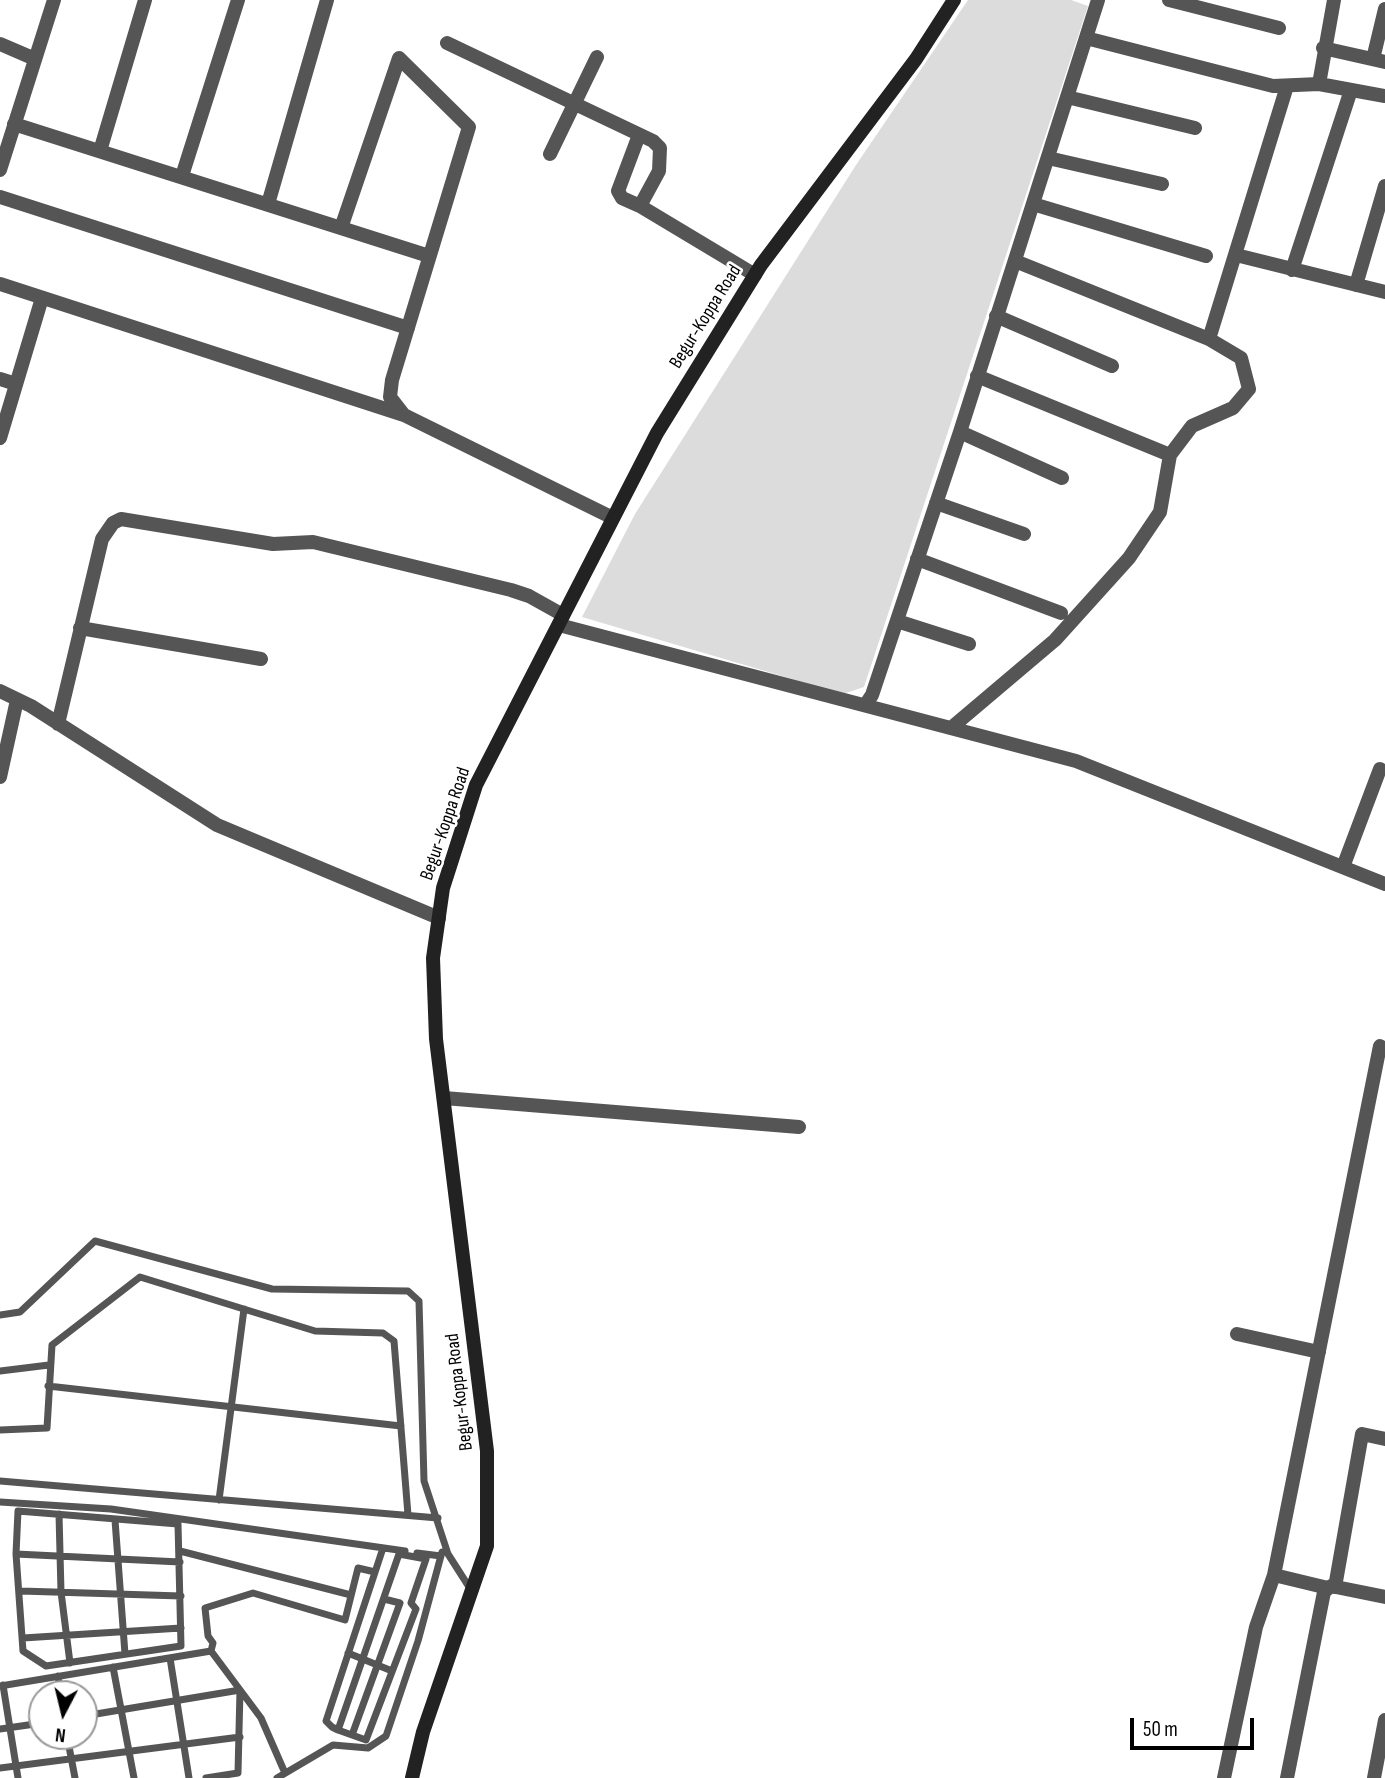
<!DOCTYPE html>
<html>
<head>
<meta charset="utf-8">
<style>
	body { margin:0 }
	#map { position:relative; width:1385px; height:1778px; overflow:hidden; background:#fff; font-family:"Sofia Sans Condensed",sans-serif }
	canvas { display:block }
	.north { position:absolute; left:28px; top:1680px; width:70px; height:70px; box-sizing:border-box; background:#fff; border:2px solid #999; border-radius:50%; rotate:187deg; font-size:19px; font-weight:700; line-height:28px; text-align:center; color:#000 }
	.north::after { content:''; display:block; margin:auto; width:24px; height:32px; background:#000; clip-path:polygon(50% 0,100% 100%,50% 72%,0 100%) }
	.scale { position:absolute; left:1130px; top:1718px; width:124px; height:32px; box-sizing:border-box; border:4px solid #000; border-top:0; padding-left:9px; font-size:21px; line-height:24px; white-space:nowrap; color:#000; -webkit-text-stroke:5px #fff; paint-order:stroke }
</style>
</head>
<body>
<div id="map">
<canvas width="1385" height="1778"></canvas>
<div class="north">N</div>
<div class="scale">50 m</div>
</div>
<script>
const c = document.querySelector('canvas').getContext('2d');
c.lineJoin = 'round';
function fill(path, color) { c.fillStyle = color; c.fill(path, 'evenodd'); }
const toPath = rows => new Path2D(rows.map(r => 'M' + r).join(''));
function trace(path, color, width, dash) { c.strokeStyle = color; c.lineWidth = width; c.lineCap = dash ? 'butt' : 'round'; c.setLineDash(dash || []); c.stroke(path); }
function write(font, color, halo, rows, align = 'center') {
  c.font = font + ' "Sofia Sans Condensed",sans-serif'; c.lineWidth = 5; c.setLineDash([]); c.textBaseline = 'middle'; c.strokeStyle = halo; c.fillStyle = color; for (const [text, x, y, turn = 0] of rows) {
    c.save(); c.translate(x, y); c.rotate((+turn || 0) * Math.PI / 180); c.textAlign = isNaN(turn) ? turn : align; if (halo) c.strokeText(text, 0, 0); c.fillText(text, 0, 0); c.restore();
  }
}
fill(toPath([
	[968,0,1071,0,1088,6,864,687,843,694,582,617,635,514,856,165]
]), '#dcdcdc');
trace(toPath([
	[0,1315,20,1312,95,1241,272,1289,408,1291,419,1301,424,1481,448,1554,471,1590],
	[0,1371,49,1365],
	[48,1386,401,1426],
	[0,1430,47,1428,52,1345,140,1277,315,1331,383,1333,394,1341,408,1515],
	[0,1481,438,1518],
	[219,1500,244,1309],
	[0,1502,111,1509,405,1551],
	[18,1511,178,1524,181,1646,46,1666,23,1651,16,1554,18,1511],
	[59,1514,61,1592,70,1663],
	[115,1520,125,1654],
	[180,1551,351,1595],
	[417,1553,441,1556],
	[16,1554,180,1562],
	[21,1591,181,1596],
	[23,1638,181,1628],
	[211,1651,213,1643,208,1636,205,1608,253,1593,345,1620,358,1568,375,1572],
	[348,1653,392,1671],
	[170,1658,189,1778],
	[113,1667,134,1778],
	[58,1676,61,1694],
	[3,1685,18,1778],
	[0,1686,211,1651,261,1718,285,1773],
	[84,1716,240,1690,238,1773,206,1778],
	[0,1729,42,1723],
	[338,1730,399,1554,426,1559,411,1603,416,1609,366,1740,338,1730,332,1727,326,1721,383,1548],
	[352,1735,400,1603,384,1599],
	[67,1736,75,1778],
	[0,1768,240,1737],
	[277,1778,333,1745,368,1748,386,1736,418,1641,442,1552]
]), '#555', 7);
trace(toPath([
	[1169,0,1279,28],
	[1086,38,1273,86,1319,84,1385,96],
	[447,43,653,141,660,148,659,171,640,206],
	[0,44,35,59],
	[1323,48,1385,62],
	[1373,59,1385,9],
	[1319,84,1334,0],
	[1067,97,1195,128],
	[14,124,429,256],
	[639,135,618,191,622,198,640,206,755,275],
	[100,151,145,0],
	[550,154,597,57],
	[1048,158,1162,184],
	[0,170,54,0],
	[182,176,238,0],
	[0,197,408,328],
	[268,204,327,0],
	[1033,204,1206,256],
	[341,228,399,58,469,127,392,380,390,397,404,415],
	[1236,255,1385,292],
	[1015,261,1209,339],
	[1292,270,1351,90],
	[0,284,404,415,613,518],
	[1356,285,1385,186],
	[996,316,1112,366],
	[977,376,1170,455],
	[0,379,16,384],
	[960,432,1062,478],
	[0,438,42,298],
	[936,503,1024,534],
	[917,559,1061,613],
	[897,621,969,644],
	[559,625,1076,761,1385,884],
	[80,628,261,659],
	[0,691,31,706,217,825,439,918],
	[866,704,872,695,960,432,1098,0],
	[58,724,102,539,113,523,121,519,273,544,313,542,511,590,529,596,563,615],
	[951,728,1055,640,1129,558,1160,512,1170,455,1192,426,1233,408,1249,389,1241,358,1209,339,1287,86],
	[0,777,17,700],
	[1343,867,1380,769],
	[444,1098,799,1127],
	[1237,1334,1319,1352],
	[1274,1575,1380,1046],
	[1335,1587,1362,1434,1385,1439],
	[1224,1778,1256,1627,1274,1575,1328,1588],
	[1287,1778,1324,1592,1331,1586,1385,1597],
	[1374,1778,1385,1720]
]), '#555', 14);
trace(toPath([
	[412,1778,423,1732,487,1546,487,1451,436,1039,433,958,443,888,476,785,657,433,761,265,916,59,954,0]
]), '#222', 14);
write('19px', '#000', '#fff', [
	["Begur-Koppa Road",706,317,-58],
	["Begur-Koppa Road",446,824,-71],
	["Begur-Koppa Road",460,1392,-97]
]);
</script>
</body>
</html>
